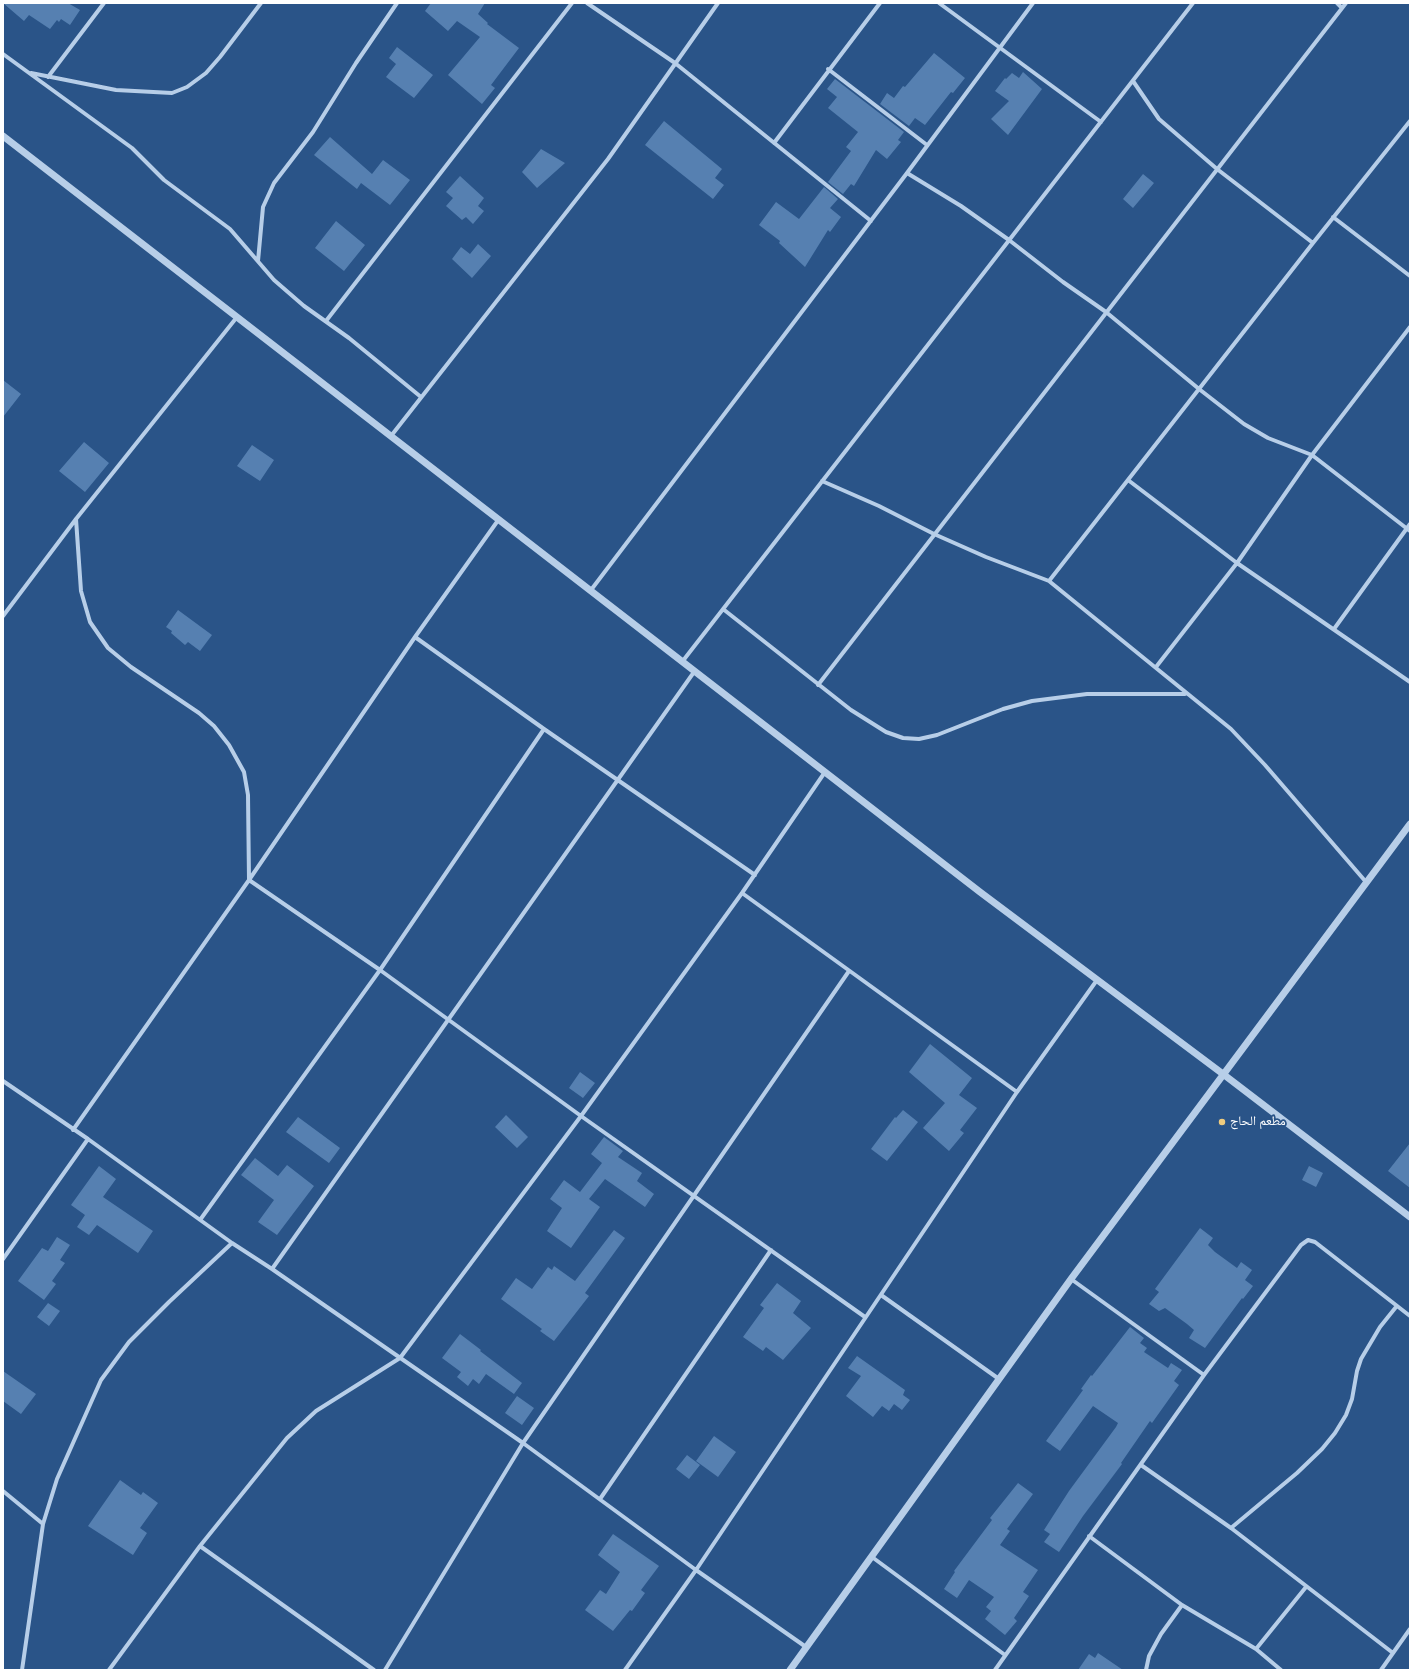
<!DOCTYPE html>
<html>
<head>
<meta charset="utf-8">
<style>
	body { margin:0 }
	#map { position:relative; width:1413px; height:1673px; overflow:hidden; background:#2a5488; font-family:Roboto,sans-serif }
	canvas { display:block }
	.frame { position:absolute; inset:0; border:4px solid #fff; pointer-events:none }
</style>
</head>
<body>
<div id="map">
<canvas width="1413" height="1673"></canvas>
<div class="frame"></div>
</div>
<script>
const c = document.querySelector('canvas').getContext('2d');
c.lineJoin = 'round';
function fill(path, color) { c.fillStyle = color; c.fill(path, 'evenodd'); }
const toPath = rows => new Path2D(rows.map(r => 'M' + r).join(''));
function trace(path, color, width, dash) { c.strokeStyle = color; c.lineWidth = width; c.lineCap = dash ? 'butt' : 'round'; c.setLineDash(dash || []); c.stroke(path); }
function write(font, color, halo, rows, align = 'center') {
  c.font = font + ' Roboto,"Noto Naskh Arabic",sans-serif'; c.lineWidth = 3.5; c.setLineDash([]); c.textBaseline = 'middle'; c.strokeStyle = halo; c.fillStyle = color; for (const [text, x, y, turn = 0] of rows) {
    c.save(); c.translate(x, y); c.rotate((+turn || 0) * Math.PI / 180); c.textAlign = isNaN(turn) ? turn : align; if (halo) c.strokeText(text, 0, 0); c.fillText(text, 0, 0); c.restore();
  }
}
fill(toPath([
	[3,3,68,3,80,10,70,25,61,19,59,22,57,20,50,29,29,15,24,21],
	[431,3,485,3,478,14,488,23,487,24,519,48,491,85,495,88,482,104,448,75,480,37,457,21,448,31,425,11],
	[397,47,433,75,414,98,386,77,396,64,389,58],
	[934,53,965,78,953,93,951,92,925,125,915,118,909,126,880,104,887,93,894,98,903,86,905,87],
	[1023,72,1042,89,1008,135,991,119,1009,101,995,91,1005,78,1006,79,1012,73,1019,78],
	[835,79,904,132,898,140,901,142,887,159,876,150,854,186,851,184,843,194,828,182,851,151,846,147,858,132,828,108,837,97,827,89],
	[664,121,722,169,715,178,724,185,713,199,645,145],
	[330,137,372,174,383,160,410,180,390,205,361,183,357,189,314,155],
	[541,149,565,163,537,188,522,172],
	[1143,174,1154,183,1133,208,1123,199],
	[460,176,484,198,478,206,484,211,473,224,466,217,462,220,446,206,453,198,446,192],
	[824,187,838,199,830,208,841,217,830,232,828,230,805,267,779,243,780,241,759,225,776,202,799,219],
	[336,221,365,245,344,271,315,248],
	[478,244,491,256,472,278,452,259,461,247,470,254],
	[3,380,21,394,3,417],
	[84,442,109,463,85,492,59,471],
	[252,445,274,460,260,481,237,466],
	[178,610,212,635,200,651,188,642,185,645,171,633,172,631,166,627],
	[930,1044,972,1078,959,1095,977,1108,960,1130,964,1133,949,1151,923,1128,945,1103,909,1072],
	[580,1072,595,1083,583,1098,569,1088],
	[903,1110,918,1122,887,1161,871,1149,895,1117,896,1118],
	[506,1115,528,1137,517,1148,495,1127],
	[298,1117,340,1148,329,1163,286,1132],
	[604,1137,623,1151,618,1157,642,1173,637,1181,654,1194,645,1207,605,1179,589,1199,600,1207,571,1248,547,1231,562,1208,550,1199,564,1180,580,1192,602,1163,591,1154],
	[1410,1143,1410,1188,1388,1171],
	[255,1158,278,1176,287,1165,314,1186,277,1235,258,1222,274,1200,241,1175],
	[99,1166,116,1179,103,1197,153,1231,138,1253,97,1225,89,1235,77,1227,85,1215,71,1205],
	[1309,1166,1323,1173,1316,1187,1302,1180],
	[1200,1228,1213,1238,1208,1245,1215,1252,1237,1268,1241,1262,1252,1270,1245,1280,1253,1286,1243,1299,1242,1298,1205,1348,1189,1338,1194,1330,1187,1324,1165,1308,1159,1311,1149,1304,1159,1292,1155,1289],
	[614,1230,625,1238,585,1293,589,1296,554,1341,540,1331,542,1329,501,1299,516,1278,532,1289,548,1267,552,1270,554,1266,575,1281],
	[57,1237,70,1245,60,1260,65,1263,52,1281,56,1284,44,1300,18,1281,42,1248,48,1251],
	[777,1283,801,1301,793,1313,811,1328,783,1360,766,1347,763,1351,743,1337,764,1308,760,1305],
	[48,1303,60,1311,49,1326,37,1317],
	[1130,1327,1144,1338,1140,1343,1147,1348,1144,1352,1168,1368,1171,1363,1182,1370,1174,1381,1179,1385,1152,1423,1150,1421,1121,1463,1122,1464,1083,1516,1059,1552,1044,1542,1050,1534,1044,1530,1069,1491,1116,1427,1118,1423,1093,1406,1060,1451,1046,1441,1083,1390,1081,1389,1091,1375,1092,1376],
	[460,1334,481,1350,480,1351,522,1383,514,1394,486,1374,479,1384,473,1379,468,1386,457,1377,461,1372,442,1358],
	[857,1356,905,1390,903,1395,910,1400,902,1410,894,1404,889,1411,882,1406,873,1417,846,1396,861,1376,848,1368],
	[3,1371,36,1394,21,1414,3,1401],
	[517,1396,534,1408,522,1425,505,1413],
	[714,1436,736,1452,718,1477,696,1461],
	[687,1455,700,1465,689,1479,676,1469],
	[120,1480,141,1495,143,1492,158,1503,140,1528,147,1533,133,1555,88,1526],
	[1018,1483,1033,1494,1007,1529,1010,1531,1000,1545,1038,1570,1023,1592,1029,1596,1014,1618,1017,1621,1005,1635,985,1619,991,1611,986,1607,994,1597,969,1580,957,1598,944,1589,955,1572,954,1571,992,1520,990,1518],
	[613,1534,659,1566,641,1590,645,1593,632,1611,630,1610,613,1631,585,1610,600,1590,606,1594,620,1572,598,1555],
	[1098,1653,1123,1670,1078,1670,1089,1654,1095,1658]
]), '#5680b1');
trace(toPath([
	[587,3,675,63,871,221],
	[939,3,1101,122],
	[1337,3,1342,8],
	[3,54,132,148,164,180,230,229,274,280,304,306,349,338,421,397],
	[828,69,927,145],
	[31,73,116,90,172,93,187,87,206,73,220,57,261,3],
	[48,77,104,3],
	[1133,81,1159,119,1217,169,1313,243],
	[774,143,880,3],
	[907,173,961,206,1009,240,1063,282,1106,312,1199,389,1244,424,1268,438,1312,455,1410,531],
	[1333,217,1410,276],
	[258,261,263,207,274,183,313,132,356,63,397,3],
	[326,321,572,3],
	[1410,327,1312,455,1237,563,1410,682],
	[391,436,608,159,718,3],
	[1128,480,1237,563,1156,667],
	[822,481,879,506,934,534,986,557,1049,581,1231,729,1265,765,1366,882],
	[76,519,81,591,90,622,108,648,131,667,199,713,214,726,229,745,244,772,248,795,249,880,380,970,581,1116,865,1317],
	[1049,581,1313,243,1410,121],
	[591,590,907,173,1033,3],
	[723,609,851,710,886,732,903,738,919,739,937,735,1003,709,1032,701,1087,694,1185,694],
	[3,616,76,519,237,317],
	[1334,629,1410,524],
	[415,637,544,729,755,875],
	[682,662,1193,3],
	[818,685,1346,3],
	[742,893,1017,1092],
	[3,1081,88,1139,232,1243,272,1269,523,1443,696,1570,806,1647],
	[73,1130,249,880,415,637,499,519],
	[200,1220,380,970,544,729],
	[3,1259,88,1139],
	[272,1269,694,672],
	[1071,1279,1204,1375],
	[881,1295,999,1379],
	[1141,1465,1231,1528,1393,1653],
	[3,1491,43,1524],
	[600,1499,771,1250],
	[1231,1528,1297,1473,1322,1449,1335,1433,1346,1415,1352,1399,1357,1371,1361,1359,1380,1327,1396,1307],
	[1089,1536,1182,1605,1256,1649,1281,1670],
	[200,1546,374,1670],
	[872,1557,1005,1655],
	[1256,1649,1306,1587],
	[22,1670,43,1524,57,1479,101,1380,129,1342,169,1302,232,1243],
	[109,1670,200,1546,287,1438,316,1411,400,1358,581,1116,742,893,825,772],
	[385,1670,523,1443,849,971],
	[625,1670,696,1570,1017,1092,1097,980],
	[995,1670,1204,1375,1301,1245,1308,1240,1315,1242,1410,1316],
	[1146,1670,1149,1656,1161,1634,1182,1605],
	[1381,1670,1410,1629]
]), '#b7cee8', 4);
trace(toPath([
	[3,136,980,892,1223,1074,1410,1217],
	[790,1670,1071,1279,1410,824]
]), '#b7cee8', 7);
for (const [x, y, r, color] of [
	[1222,1122,4,"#efcc7e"]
]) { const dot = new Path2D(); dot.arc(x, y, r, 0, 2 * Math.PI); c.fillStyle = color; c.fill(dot); trace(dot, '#2a5488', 1.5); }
write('13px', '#fff', '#2a5488', [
	["مطعم الحاج",1230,1122]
], 'left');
</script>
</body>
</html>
